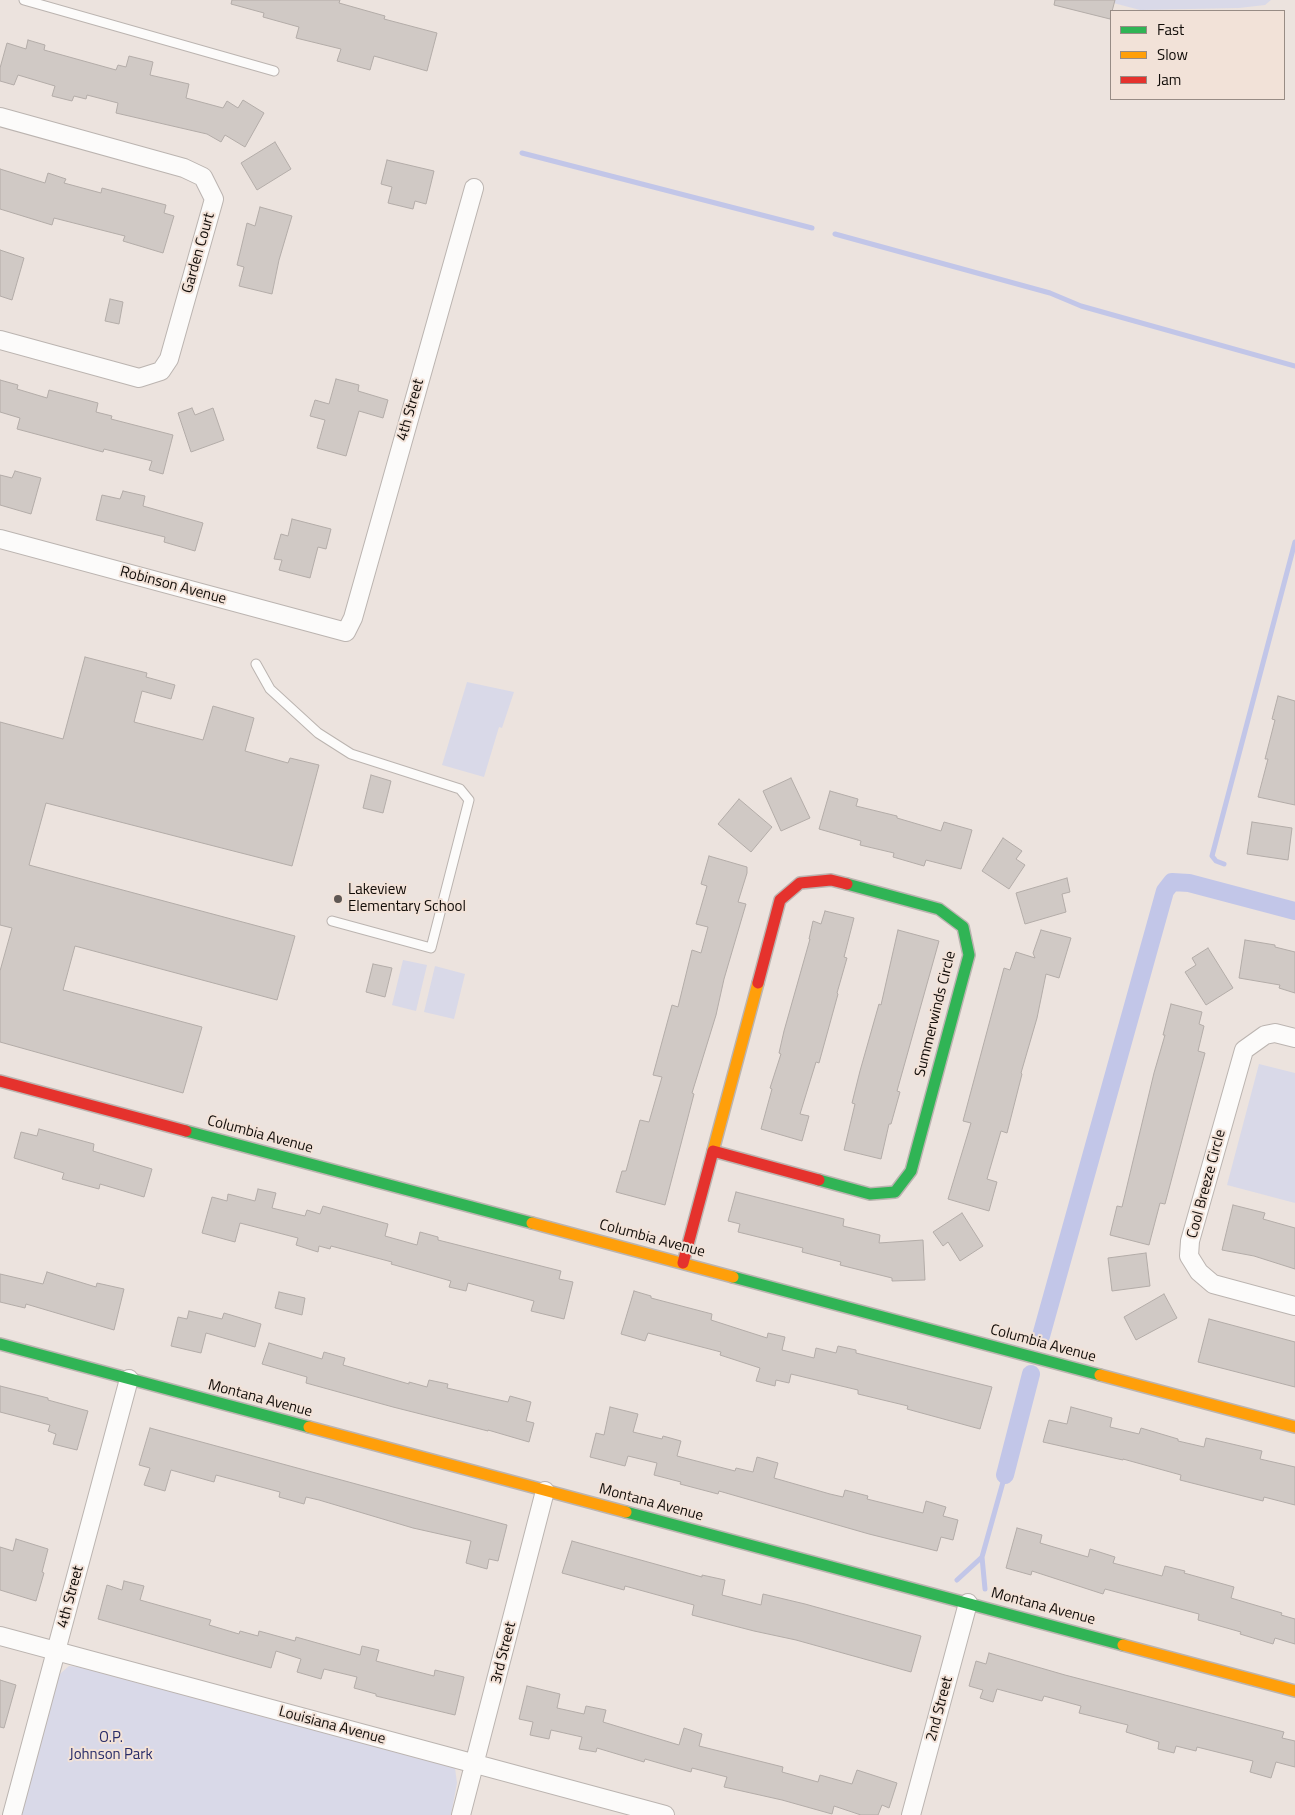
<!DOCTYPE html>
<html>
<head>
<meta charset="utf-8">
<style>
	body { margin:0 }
	#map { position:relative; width:1295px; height:1815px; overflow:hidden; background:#ece3de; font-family:"Titillium Web",sans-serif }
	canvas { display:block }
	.legend { position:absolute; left:1110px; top:10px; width:175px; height:90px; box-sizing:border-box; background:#f2e2d8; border:1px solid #988c85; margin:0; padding:6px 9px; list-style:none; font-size:15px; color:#110c08 }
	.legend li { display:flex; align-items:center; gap:10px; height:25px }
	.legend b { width:25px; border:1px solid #988c85 }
</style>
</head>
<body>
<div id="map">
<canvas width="1295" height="1815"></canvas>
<ul class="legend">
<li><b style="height:6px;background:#30b455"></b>Fast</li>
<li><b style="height:6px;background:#ff9f0a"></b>Slow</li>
<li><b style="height:6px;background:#e5322d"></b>Jam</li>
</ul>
</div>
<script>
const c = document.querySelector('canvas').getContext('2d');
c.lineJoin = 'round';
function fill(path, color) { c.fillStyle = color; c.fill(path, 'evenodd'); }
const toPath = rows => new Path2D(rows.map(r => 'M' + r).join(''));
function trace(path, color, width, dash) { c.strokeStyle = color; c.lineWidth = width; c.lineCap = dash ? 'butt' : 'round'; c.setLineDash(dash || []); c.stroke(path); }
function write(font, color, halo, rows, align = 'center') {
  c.font = font + ' "Titillium Web",sans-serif'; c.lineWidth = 4; c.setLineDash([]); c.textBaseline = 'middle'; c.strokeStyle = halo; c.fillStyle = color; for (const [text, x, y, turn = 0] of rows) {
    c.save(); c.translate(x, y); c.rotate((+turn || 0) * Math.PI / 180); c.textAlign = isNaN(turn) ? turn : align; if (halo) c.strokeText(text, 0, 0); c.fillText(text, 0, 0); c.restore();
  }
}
fill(toPath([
	[1102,0,1271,0,1265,5,1239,8,1140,10],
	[467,682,514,692,502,728,499,727,484,777,442,765],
	[403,960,427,965,416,1011,392,1005],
	[435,966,465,974,454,1019,424,1012],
	[1259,1064,1295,1073,1295,1203,1227,1185],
	[69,1666,80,1667,455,1768,457,1783,451,1815,21,1815,55,1681,61,1673]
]), '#d9d9e8');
trace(toPath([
	[522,153,812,228],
	[835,234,1050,293,1081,306,1295,366],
	[1224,864,1216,861,1212,856,1295,542],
	[957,1580,982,1557],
	[985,1589,982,1557,1005,1475]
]), '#c2c6e8', 5);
trace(toPath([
	[1041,1336,1165,891,1172,882,1189,883,1295,911],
	[1005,1475,1031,1374]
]), '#c2c6e8', 18);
const building = toPath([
	[232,0,340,0,339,3,385,16,384,19,437,33,427,71,374,56,370,70,337,61,341,49,296,38,299,27,263,17,264,13,231,4,232,0],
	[1055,0,1115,0,1110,19,1054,5,1055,0],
	[28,40,45,45,44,50,116,70,118,65,126,67,129,56,153,62,150,75,189,84,186,98,223,108,227,101,238,108,243,100,264,113,245,147,225,135,221,142,207,134,116,113,118,103,87,95,86,99,74,96,72,101,52,96,55,86,18,75,14,85,0,81,0,68,7,43,26,49,28,40],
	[275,142,291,169,257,190,241,163,275,142],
	[387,160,434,171,426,204,415,201,413,209,388,203,392,187,381,184,387,160],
	[0,169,45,183,48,173,66,179,64,183,101,193,102,188,166,205,164,213,174,216,163,253,123,241,125,236,54,218,52,225,0,209,0,169],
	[260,207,292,216,279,260,272,294,239,286,244,267,237,265,244,236,247,223,255,226,260,207],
	[0,250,24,258,12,300,0,296,0,250],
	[110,299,123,302,119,324,105,321,110,299],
	[336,379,359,385,358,391,388,400,383,418,359,411,346,456,317,448,325,420,310,416,315,400,329,404,336,379],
	[0,380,18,385,17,389,47,398,49,390,98,403,96,412,112,416,111,419,173,435,163,474,149,470,152,461,104,449,103,452,17,429,20,418,0,412,0,380],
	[192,408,195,415,213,408,224,440,191,452,178,413,192,408],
	[15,471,41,478,31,514,0,505,0,475,12,478,15,471],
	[123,491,145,496,143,506,203,523,195,551,164,542,165,537,96,520,102,495,120,499,123,491],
	[292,519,331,529,326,549,318,547,310,578,279,570,282,560,274,559,281,534,288,536,292,519],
	[85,657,147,673,146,677,175,685,171,699,142,691,134,722,203,740,213,706,254,718,245,751,288,763,290,758,319,765,292,866,46,803,29,865,295,936,277,1000,75,946,63,990,202,1027,183,1093,0,1042,0,971,12,928,0,925,0,722,63,739,85,657],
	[1278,696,1295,701,1295,805,1258,797,1268,759,1265,759,1275,720,1272,719,1278,696],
	[371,775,391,781,383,813,363,808,371,775],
	[791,778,810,818,781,831,763,791,791,778],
	[830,791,858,799,856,806,897,816,897,818,941,831,944,822,972,830,961,869,926,860,924,866,893,857,894,853,860,845,861,841,819,829,830,791],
	[739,799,772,827,751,852,718,824,739,799],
	[1252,822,1292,828,1288,860,1247,854,1252,822],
	[1003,838,1022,851,1016,859,1025,865,1009,889,982,871,1003,838],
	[709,856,747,867,747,873,738,902,746,904,724,979,716,1015,692,1093,694,1094,665,1205,616,1192,622,1171,626,1171,640,1120,649,1122,662,1077,653,1075,672,1005,678,1007,692,950,701,953,708,927,696,924,707,886,701,884,709,856],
	[1067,878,1070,892,1062,894,1066,912,1025,924,1016,893,1067,878],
	[825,911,854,918,844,957,847,958,837,993,838,994,819,1063,816,1062,800,1114,809,1116,802,1141,761,1129,772,1089,770,1088,781,1054,779,1053,784,1031,810,939,809,939,813,921,821,924,825,911],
	[898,930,939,941,897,1091,900,1092,891,1124,889,1124,881,1159,844,1150,855,1104,852,1103,860,1071,879,1004,881,1005,898,930],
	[1041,930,1071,938,1059,978,1046,974,1037,1018,1021,1073,1022,1074,1007,1133,1001,1131,987,1179,997,1182,989,1211,948,1199,971,1123,963,1121,1004,968,1010,970,1016,952,1035,958,1033,953,1041,930],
	[1245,940,1275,945,1275,947,1295,952,1295,993,1279,988,1280,985,1239,978,1245,940],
	[1208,948,1233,988,1206,1005,1185,972,1196,965,1192,958,1208,948],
	[373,964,392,968,385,997,366,992,373,964],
	[1171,1004,1202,1012,1199,1024,1204,1026,1198,1051,1205,1053,1165,1204,1160,1203,1149,1245,1110,1235,1117,1206,1122,1207,1154,1073,1165,1035,1163,1035,1171,1004],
	[39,1129,94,1144,93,1151,152,1169,144,1197,100,1184,99,1189,62,1179,64,1173,14,1158,21,1132,37,1136,39,1129],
	[258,1189,276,1193,272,1208,305,1216,307,1210,320,1214,323,1206,388,1224,385,1236,417,1245,420,1232,438,1237,438,1240,561,1271,559,1279,573,1282,564,1319,531,1311,534,1301,468,1283,466,1291,449,1287,451,1281,391,1264,392,1262,331,1246,330,1249,319,1246,318,1252,296,1245,298,1238,240,1223,235,1242,202,1233,212,1197,227,1201,228,1194,255,1201,258,1189],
	[736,1192,844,1219,843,1226,880,1235,879,1243,923,1240,925,1280,892,1281,892,1278,840,1265,841,1262,802,1252,803,1248,738,1232,740,1224,728,1221,736,1192],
	[1233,1205,1265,1213,1263,1219,1295,1228,1295,1269,1254,1256,1222,1250,1233,1205],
	[962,1213,983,1246,960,1261,948,1242,943,1246,933,1232,962,1213],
	[1146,1253,1150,1286,1112,1291,1108,1258,1146,1253],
	[47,1272,96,1287,97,1283,124,1289,114,1330,26,1304,25,1308,0,1302,0,1274,43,1284,47,1272],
	[634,1291,651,1296,651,1298,712,1314,711,1320,767,1338,768,1333,785,1337,782,1350,814,1358,816,1348,836,1353,838,1346,856,1350,856,1353,992,1387,980,1429,907,1409,908,1406,858,1394,858,1390,791,1374,789,1383,776,1380,775,1386,756,1381,760,1368,720,1355,721,1352,648,1333,645,1341,621,1334,634,1291],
	[279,1292,305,1298,302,1315,275,1308,279,1292],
	[1164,1294,1177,1318,1136,1340,1124,1317,1164,1294],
	[189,1311,222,1319,224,1313,261,1324,255,1347,206,1333,201,1353,171,1346,178,1317,187,1319,189,1311],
	[1209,1319,1295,1342,1295,1387,1198,1362,1209,1319],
	[269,1343,322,1359,324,1352,345,1358,343,1365,409,1384,409,1382,427,1387,429,1380,448,1384,447,1388,508,1402,510,1396,531,1402,526,1421,534,1423,529,1442,488,1430,488,1431,393,1407,306,1383,307,1377,262,1364,269,1343],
	[0,1386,48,1398,48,1400,88,1411,77,1450,53,1444,56,1434,48,1431,50,1425,0,1412,0,1386],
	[610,1407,638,1414,633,1432,662,1439,663,1436,681,1441,677,1456,735,1471,736,1468,753,1472,757,1457,778,1463,774,1478,830,1494,843,1497,845,1490,868,1496,867,1499,923,1513,926,1501,946,1507,943,1516,958,1520,953,1540,941,1537,937,1551,869,1534,719,1491,718,1494,680,1484,681,1482,654,1475,657,1463,628,1456,625,1466,590,1457,596,1433,604,1435,610,1407],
	[1071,1407,1112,1418,1110,1427,1139,1434,1141,1428,1178,1439,1178,1441,1204,1447,1206,1438,1262,1451,1260,1459,1295,1467,1295,1505,1264,1497,1263,1501,1180,1480,1181,1475,1123,1459,1123,1460,1043,1442,1049,1420,1067,1424,1071,1407],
	[150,1428,507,1525,498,1561,489,1559,487,1569,466,1563,471,1541,413,1528,319,1500,306,1497,304,1504,279,1497,280,1492,216,1475,214,1482,171,1470,165,1491,144,1485,150,1468,139,1465,150,1428],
	[1017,1528,1042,1535,1040,1543,1088,1557,1090,1549,1115,1557,1113,1563,1162,1576,1165,1566,1185,1571,1184,1573,1234,1587,1231,1598,1282,1613,1281,1615,1295,1619,1295,1644,1275,1638,1273,1644,1240,1634,1241,1632,1198,1620,1199,1614,1105,1589,1103,1594,1032,1571,1031,1575,1006,1568,1017,1528],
	[16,1539,48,1549,42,1572,44,1573,36,1601,0,1590,0,1547,13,1551,16,1539],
	[572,1541,702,1577,702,1575,725,1580,722,1595,761,1605,763,1594,805,1604,921,1636,911,1672,796,1640,754,1631,692,1615,694,1605,625,1586,624,1590,562,1573,572,1541],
	[124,1581,144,1586,140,1600,211,1620,209,1625,239,1634,240,1631,258,1636,259,1631,295,1641,296,1637,360,1655,362,1646,379,1650,376,1661,434,1676,435,1670,464,1677,455,1715,376,1696,376,1694,354,1688,357,1677,324,1669,321,1679,297,1672,301,1659,276,1651,271,1668,98,1619,107,1585,122,1590,124,1581],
	[989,1653,1065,1675,1284,1732,1282,1738,1295,1741,1295,1767,1276,1762,1271,1778,1250,1772,1253,1761,1197,1747,1196,1751,1176,1746,1174,1753,1158,1749,1159,1742,1126,1732,1128,1725,1079,1713,1081,1706,1044,1696,1042,1701,997,1689,993,1702,980,1698,983,1690,969,1686,976,1661,986,1664,989,1653],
	[0,1680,16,1685,4,1728,0,1727,0,1680],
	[527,1686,560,1694,557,1708,584,1714,586,1706,606,1710,603,1722,679,1745,684,1728,702,1734,699,1746,783,1767,782,1772,818,1782,820,1775,852,1784,857,1770,897,1783,889,1808,882,1805,878,1815,861,1815,834,1806,832,1814,782,1800,724,1787,727,1777,692,1768,691,1772,645,1759,644,1762,597,1748,596,1752,579,1749,582,1737,551,1730,549,1739,530,1735,533,1722,519,1719,527,1686]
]);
fill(building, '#d0c9c5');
trace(building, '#b3aca8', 1);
const lane = toPath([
	[24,0,274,71],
	[256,664,270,689,318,733,351,754,460,789,469,800,431,948,332,921]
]);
const street = toPath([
	[0,117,184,168,203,177,214,199,169,359,161,371,139,378,0,340],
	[0,539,346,632,353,618,474,188],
	[1295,1038,1275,1033,1265,1035,1244,1050,1190,1241,1189,1256,1199,1272,1213,1284,1295,1306],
	[0,1636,665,1815],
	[12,1815,129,1379],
	[461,1815,545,1491],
	[911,1815,968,1603]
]);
const fast = toPath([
	[186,1131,532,1223],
	[819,1180,870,1194,895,1192,911,1171,969,955,963,927,939,909,847,884],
	[733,1277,1100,1375],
	[0,1344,309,1427],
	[626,1512,1123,1645]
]);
const slow = toPath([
	[713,1151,758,983],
	[532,1223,733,1277],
	[1100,1375,1295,1427],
	[309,1427,626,1512],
	[1123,1645,1295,1691]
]);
const jam = toPath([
	[758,983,780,900,800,883,831,880,847,884],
	[0,1081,186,1131],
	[683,1263,713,1151,819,1180]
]);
trace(lane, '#bbb4b0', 11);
trace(street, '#bbb4b0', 20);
trace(fast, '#bbb4b0', 14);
trace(slow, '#bbb4b0', 14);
trace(jam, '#bbb4b0', 14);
trace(lane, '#fcfbfa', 9);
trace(street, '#fcfbfa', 18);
trace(fast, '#30b455', 11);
trace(slow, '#ff9f0a', 11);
trace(jam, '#e5322d', 11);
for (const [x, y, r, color] of [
	[338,899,5,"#5e5753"]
]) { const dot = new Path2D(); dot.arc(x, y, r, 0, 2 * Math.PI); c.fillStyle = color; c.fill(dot); trace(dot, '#f2e2d8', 2); }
write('15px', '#110c08', '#f2e2d8', [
	["Garden Court",199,253,-74],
	["4th Street",411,410,-74],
	["Robinson Avenue",173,586,15],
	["Summerwinds Circle",936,1014,-76],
	["Columbia Avenue",260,1135,15],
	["Cool Breeze Circle",1207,1184,-75],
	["Columbia Avenue",652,1239,15],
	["Columbia Avenue",1043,1344,15],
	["Montana Avenue",260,1399,15],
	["Montana Avenue",651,1503,15],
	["4th Street",71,1597,-75],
	["Montana Avenue",1043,1607,15],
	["3rd Street",504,1653,-76],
	["2nd Street",940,1709,-75],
	["Louisiana Avenue",332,1726,15]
]);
write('15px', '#110c08', '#f2e2d8', [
	["Lakeview",348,890],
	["Elementary School",348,907]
], 'left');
write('15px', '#282c68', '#f2e2d8', [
	["O.P.",111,1738],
	["Johnson Park",111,1755]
]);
</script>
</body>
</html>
